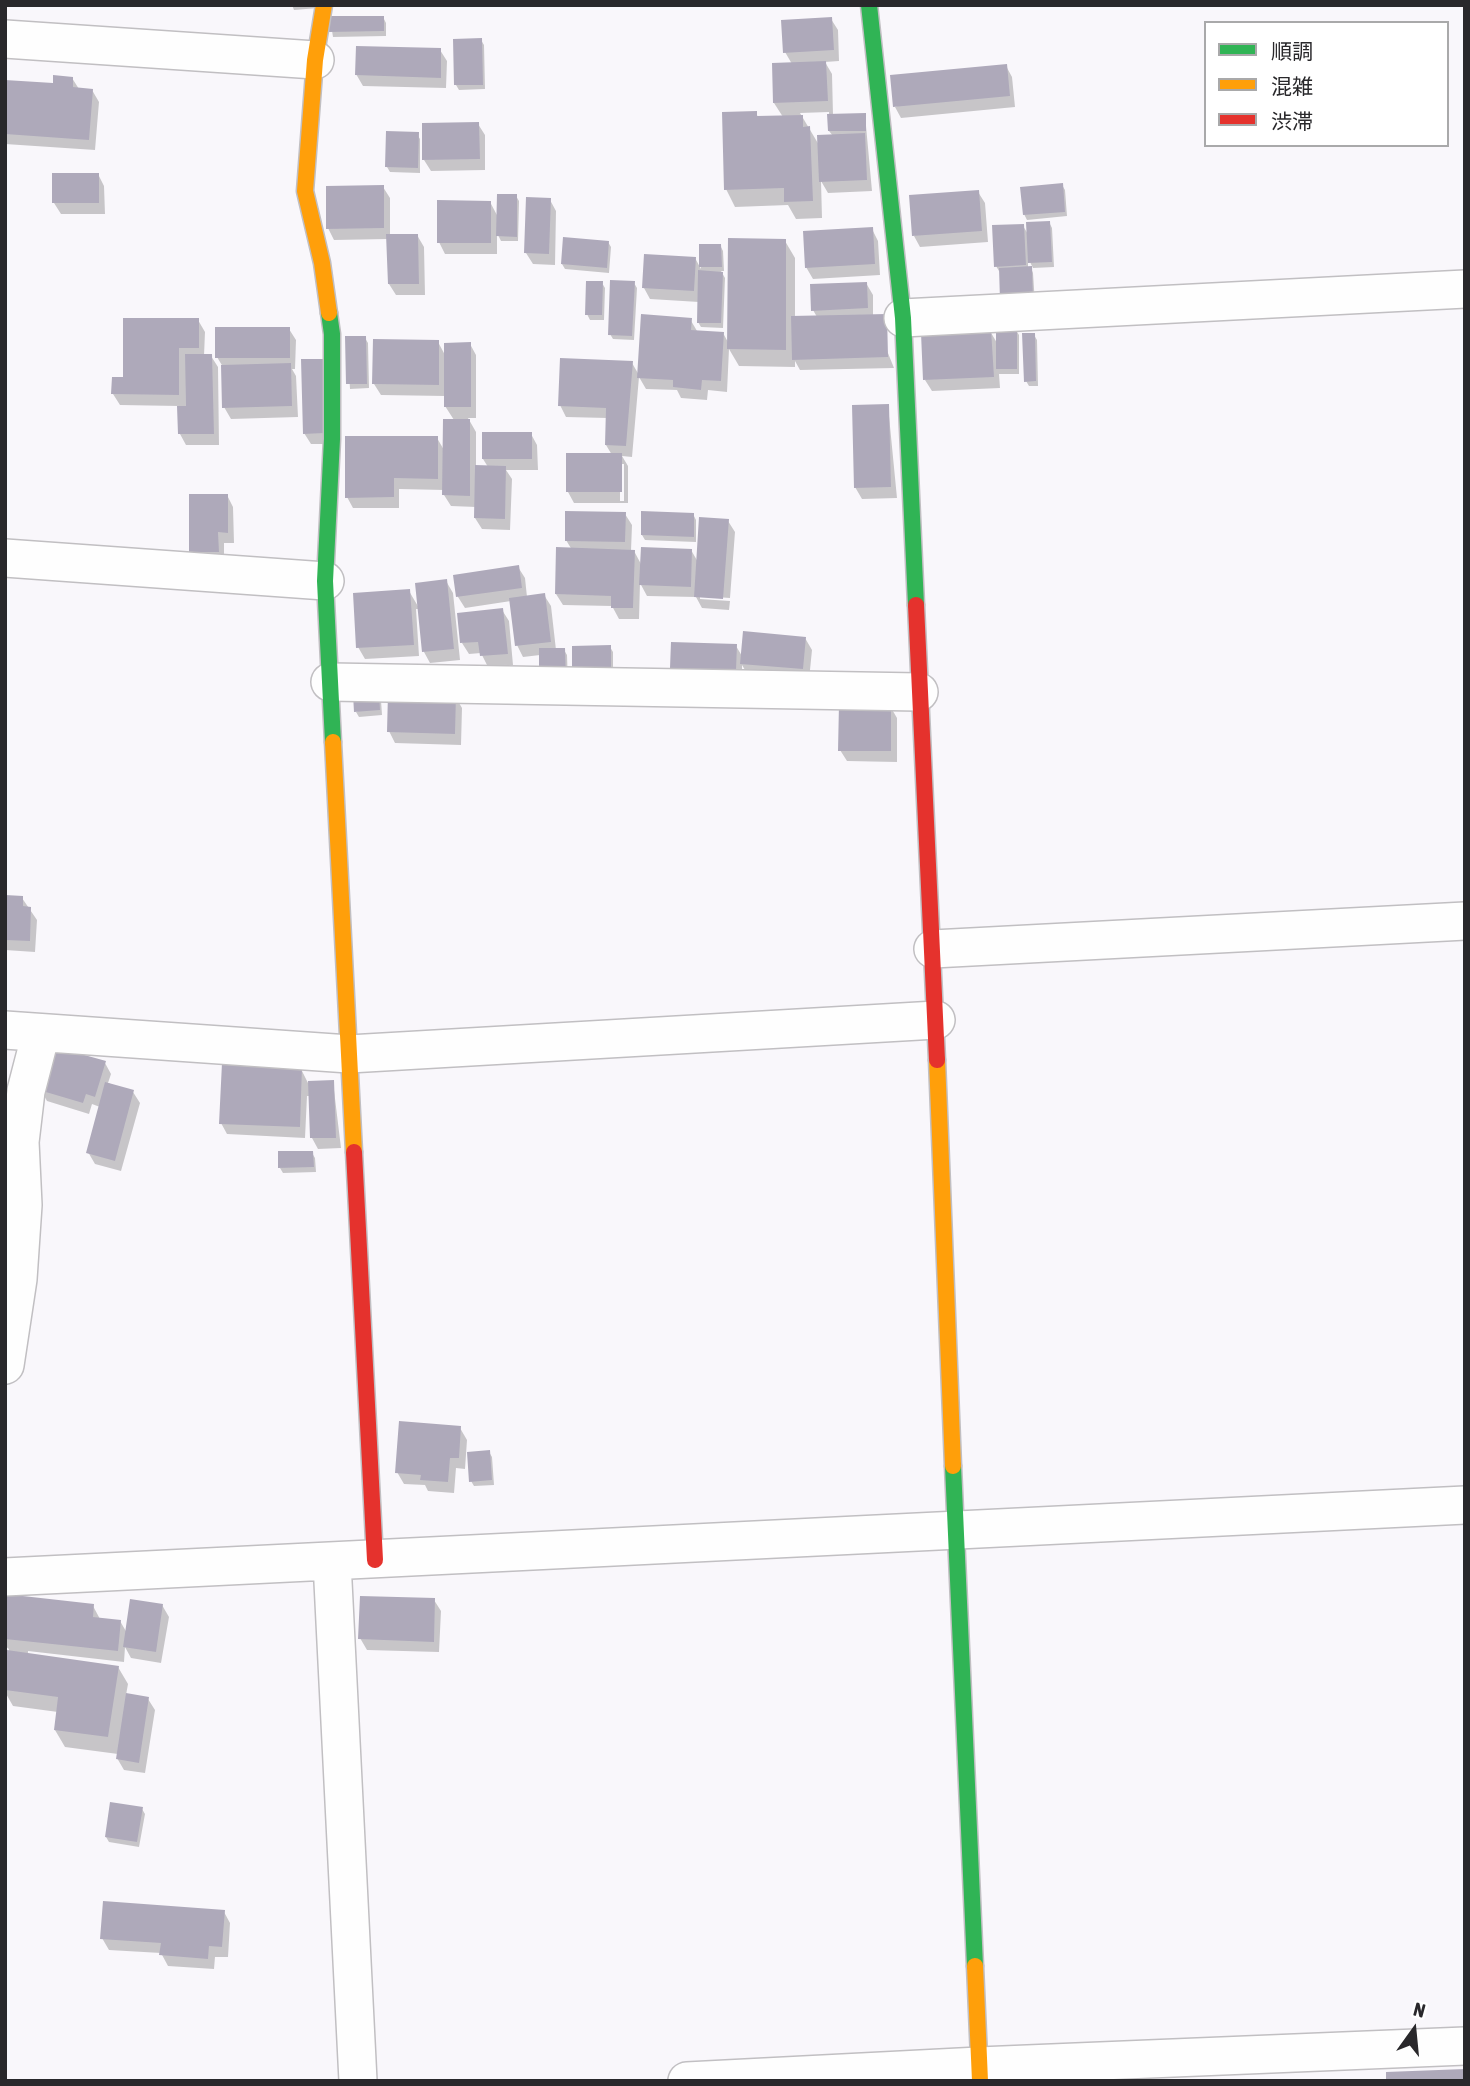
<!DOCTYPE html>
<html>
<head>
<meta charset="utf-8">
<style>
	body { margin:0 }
	#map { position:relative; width:1470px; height:2086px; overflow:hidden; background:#f9f7fb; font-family:"Asap Condensed","Noto Sans JP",sans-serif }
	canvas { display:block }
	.frame { position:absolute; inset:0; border:7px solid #29282b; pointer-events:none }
	.legend { position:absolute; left:1204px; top:21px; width:245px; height:126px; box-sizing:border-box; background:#fff; border:2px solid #a9a9aa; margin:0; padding:9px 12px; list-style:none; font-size:21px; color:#29282b }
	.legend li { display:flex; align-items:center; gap:14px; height:35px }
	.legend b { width:35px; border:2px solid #a9a9aa }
	.north { position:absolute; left:1379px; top:1995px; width:70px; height:70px; -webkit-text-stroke:5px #fff; paint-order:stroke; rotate:15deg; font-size:19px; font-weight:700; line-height:28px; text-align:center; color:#29282b }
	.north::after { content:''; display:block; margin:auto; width:24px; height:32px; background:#29282b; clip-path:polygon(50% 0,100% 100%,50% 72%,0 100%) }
</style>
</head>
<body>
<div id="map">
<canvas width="1470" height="2086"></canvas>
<div class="frame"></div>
<ul class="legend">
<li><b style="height:9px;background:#30b455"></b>順調</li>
<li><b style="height:9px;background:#ff9f0a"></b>混雑</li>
<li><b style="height:9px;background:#e5322d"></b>渋滞</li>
</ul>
<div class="north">N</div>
</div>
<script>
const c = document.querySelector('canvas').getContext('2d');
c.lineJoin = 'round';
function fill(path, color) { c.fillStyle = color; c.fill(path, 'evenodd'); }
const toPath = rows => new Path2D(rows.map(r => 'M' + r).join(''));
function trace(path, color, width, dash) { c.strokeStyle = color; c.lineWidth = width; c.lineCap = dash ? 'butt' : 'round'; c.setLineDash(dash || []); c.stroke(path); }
fill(toPath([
	[292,5,318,5,318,8,294,10],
	[383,17,386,23,386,36,333,37,330,18],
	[831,19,838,30,839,61,825,62,832,74,833,115,865,115,872,191,828,193,821,181,822,218,796,219,788,205,735,207,726,189,756,113,758,117,783,117,774,103,792,64,785,52],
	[829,112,829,131,833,136,819,145,800,113],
	[481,40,484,45,485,89,459,90,456,85],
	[440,50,447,61,446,88,363,86,356,74],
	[1006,66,1012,77,1015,107,901,118,895,107],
	[72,78,79,89,92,90,99,102,95,150,5,144,5,81,55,85],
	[478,124,485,135,485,170,431,171,424,160],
	[417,134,420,139,420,173,390,172,387,167],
	[98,174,104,186,105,214,61,214,54,203],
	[1062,185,1065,190,1067,216,1027,220,1024,214],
	[383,187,390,198,390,236,417,235,424,247,425,295,396,295,389,284,388,239,334,240,328,228],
	[978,192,985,203,988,242,920,247,914,236],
	[516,196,519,201,518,241,501,241,497,233,497,254,445,254,439,242,490,202,498,217],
	[550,200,556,211,555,265,533,264,526,253],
	[1049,222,1052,228,1054,267,1033,268,1028,258,1028,268,1031,268,1033,273,1035,304,999,271,996,266,1023,226,1028,234],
	[872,229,878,241,880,275,813,279,806,267],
	[785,241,795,258,795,317,817,317,813,310,866,283,873,295,873,316,894,368,800,370,795,361,795,367,739,366,729,349,727,392,708,390,707,400,681,398,677,390,646,389,639,377,632,457,622,456,628,466,628,503,574,503,568,492,612,455,606,445,607,418,566,417,560,405,632,363,639,375,690,319,697,331,723,333,729,344],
	[620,464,624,464,624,501,620,501],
	[608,242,611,247,609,273,565,269,562,264],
	[700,245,720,245,723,251,724,271,721,271,725,278,723,328,701,327,698,322,699,302,650,299,644,288,695,258,701,269],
	[602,283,605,288,604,320,590,320,587,314],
	[634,283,637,288,634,340,613,339,610,334],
	[198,320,205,332,204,356,211,356,218,367,219,445,186,445,180,434,179,406,120,405,113,394,124,379],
	[289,329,296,340,295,369,292,369,296,376,298,417,231,419,224,407,223,367,217,357],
	[1016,330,1019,335,1019,374,999,374,1000,388,932,391,925,380,990,331,997,343],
	[1034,335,1037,340,1038,386,1029,386,1026,381],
	[347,338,365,338,368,343,369,388,350,389],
	[438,342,445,355,470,344,476,355,476,418,468,418,476,432,476,467,488,467,483,459,531,434,537,445,538,470,506,470,512,479,510,530,482,529,475,518,476,507,451,506,444,495,444,490,399,489,399,508,353,508,347,497,437,438,444,450,454,420,445,406,445,396,381,395,374,384],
	[322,361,331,444,311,444,304,433],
	[888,406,897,498,862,499,855,487],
	[227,495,233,507,234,543,224,543,224,563,197,563,191,552],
	[625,514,632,525,631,551,634,551,641,564,691,550,698,562,728,521,735,532,730,598,700,596,700,599,730,601,729,610,702,608,696,597,647,596,640,583,639,619,619,619,612,606,563,605,556,594,572,550,566,540],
	[693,514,696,520,696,542,645,540,642,535],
	[518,567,525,578,527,597,544,595,551,606,556,650,564,650,567,655,568,684,540,655,523,657,517,645,511,601,465,608,458,597,455,576],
	[446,581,453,593,460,660,430,663,424,652,419,609,416,609,419,656,365,659,358,647,409,591,419,608],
	[502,610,509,621,513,665,488,667,481,653,469,654,462,643],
	[805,638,812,650,809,680,748,675,742,665,742,682,679,679,672,668,736,646,742,656],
	[574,647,610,647,613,652,613,675],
	[455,696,462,708,461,745,395,743,389,731],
	[381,700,382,715,359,717,356,712],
	[890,706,897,718,897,762,847,761,840,750],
	[5,897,22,898,37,920,35,952,5,950],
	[105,1063,111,1074,108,1083,133,1092,140,1103,121,1171,95,1164,88,1152,100,1107,92,1104,89,1114,47,1101,41,1090],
	[301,1069,308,1083,333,1082,341,1148,318,1149,312,1138,310,1096,307,1096,305,1138,227,1134,221,1123],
	[312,1153,315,1158,316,1172,283,1173,280,1168],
	[460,1428,467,1440,465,1469,456,1468,454,1493,428,1491,425,1485,404,1484,397,1472],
	[489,1452,492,1457,494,1485,474,1486,471,1481],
	[5,1596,93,1606,100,1619,120,1621,127,1633,162,1605,169,1617,161,1663,131,1658,125,1647,124,1662,28,1651,28,1655,118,1667,128,1684,126,1695,148,1699,155,1710,145,1773,124,1770,117,1758,118,1754,65,1747,55,1730,58,1712,13,1706,5,1692,5,1674,9,1649,5,1646],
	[434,1600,441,1611,439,1652,367,1650,360,1638],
	[142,1809,145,1814,139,1847,109,1842,106,1837],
	[224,1912,230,1923,228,1957,215,1957,214,1969,168,1966,161,1953,109,1950,102,1938]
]), '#0003');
fill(toPath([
	[329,16,384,16,384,31,329,32],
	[832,17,834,50,783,53,781,20],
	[482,38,483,85,454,85,453,39],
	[356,46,441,48,441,78,355,75],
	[826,61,828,101,773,103,772,63],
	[1007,64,1010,96,893,107,890,75],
	[53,75,73,77,73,87,93,89,89,140,5,134,5,80,53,83],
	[757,111,757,116,803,115,803,127,810,126,813,201,784,202,784,188,724,190,722,112],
	[866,113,866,131,828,131,827,114],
	[479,122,480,159,422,160,422,123],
	[386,131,419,132,418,168,385,167],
	[865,133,867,180,819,182,817,135],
	[52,173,99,173,99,203,52,203],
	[1063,183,1065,212,1023,215,1020,187],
	[384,185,384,228,326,229,326,186],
	[979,190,982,231,912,236,909,195],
	[497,194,517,194,517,237,496,236],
	[526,197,551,198,549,254,524,253],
	[437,200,491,201,491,243,437,243],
	[1050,221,1052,262,1028,263,1026,222],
	[1024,224,1026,265,994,267,992,225],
	[873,227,875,264,805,268,803,231],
	[386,234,418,234,419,284,388,284],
	[563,237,609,241,607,268,561,264],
	[728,238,786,239,786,350,727,349],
	[699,244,721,244,722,267,699,267],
	[644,254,696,257,694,291,642,288],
	[1032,266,1033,299,1000,300,999,268],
	[698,270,723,272,721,323,697,323],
	[610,280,635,281,632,336,608,335],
	[586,281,603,281,602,315,585,315],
	[867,282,868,308,811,311,810,284],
	[641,314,692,318,691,330,724,332,721,381,702,380,701,390,673,387,673,380,637,378],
	[887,314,888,357,792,360,791,316],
	[123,318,199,318,199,348,179,348,179,395,111,394,112,377,123,377],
	[215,327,290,327,290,358,215,358],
	[996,328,1017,328,1017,369,996,369],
	[991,329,994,377,923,380,921,333],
	[1022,333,1035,333,1036,381,1024,382],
	[345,336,366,336,367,384,346,384],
	[373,339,439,340,439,385,372,384],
	[471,342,471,407,444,407,444,343],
	[185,354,212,354,214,434,178,434,177,406,186,406],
	[560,358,633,361,626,446,605,445,606,408,558,406],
	[301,359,323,359,325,433,303,434],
	[291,363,292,406,222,408,221,365],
	[889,404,891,487,854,488,852,405],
	[443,419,470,419,470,496,442,495],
	[482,432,532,432,532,459,482,459],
	[345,436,438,436,438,479,394,478,394,497,345,498],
	[566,453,622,453,622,492,566,492],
	[475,465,506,466,505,519,474,518],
	[189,494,228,494,228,533,218,532,219,552,189,552],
	[565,511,626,512,625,542,565,541],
	[641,511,694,513,694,537,641,535],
	[699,517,729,519,723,599,694,597],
	[556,547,635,550,633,608,611,608,611,596,555,594],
	[641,547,692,549,691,587,639,585],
	[519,565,522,588,456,597,453,575],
	[447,579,454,649,422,652,415,583],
	[410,589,414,645,356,648,353,593],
	[545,593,551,642,515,646,509,598],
	[503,608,508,654,480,656,478,642,460,643,457,613],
	[743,631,806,637,803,669,740,664],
	[671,642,737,644,736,671,670,668],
	[611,645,611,670,572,670,572,646],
	[539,648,565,648,566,679,539,679],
	[379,693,380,710,354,712,353,694],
	[388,693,456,695,455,734,387,732],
	[839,704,891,704,891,751,838,751],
	[5,895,23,896,23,906,31,907,30,941,5,940],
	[52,1046,106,1061,95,1097,86,1094,83,1103,39,1090],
	[222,1063,302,1067,300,1127,219,1124],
	[334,1080,336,1138,310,1138,308,1081],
	[105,1082,134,1090,115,1161,86,1153],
	[278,1151,313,1151,314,1167,278,1168],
	[399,1421,461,1426,459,1458,450,1458,448,1482,420,1480,421,1475,395,1473],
	[490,1450,492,1480,469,1482,467,1452],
	[5,1594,94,1604,93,1617,121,1620,118,1651,5,1639],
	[360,1596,435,1598,434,1642,358,1639],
	[130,1599,163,1604,156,1652,123,1647],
	[7,1650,119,1666,108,1737,54,1730,58,1697,5,1690],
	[126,1693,149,1697,139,1763,116,1759],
	[110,1802,143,1807,137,1842,105,1837],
	[103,1901,225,1910,222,1947,209,1946,208,1959,159,1955,161,1943,100,1939],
	[1465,2069,1465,2081,1386,2081,1386,2072]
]), '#aea9ba');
const street = toPath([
	[5,39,315,60],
	[903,318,1465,289],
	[5,558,325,581],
	[330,682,919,692],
	[933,949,1465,921],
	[5,1030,349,1054,936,1020],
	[5,1365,18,1279,23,1205,20,1142,26,1091,41,1033],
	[332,1562,358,2081],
	[5,1577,1465,1505],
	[687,2081,979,2066,1465,2046]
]);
const fast = toPath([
	[869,5,903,318,916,605],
	[329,313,332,334,332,439,325,581,333,742],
	[953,1466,975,1966]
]);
const slow = toPath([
	[324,5,315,60,305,191,322,263,329,313],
	[333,742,354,1152],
	[937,1060,953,1466],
	[975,1966,980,2081]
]);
const jam = toPath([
	[916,605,937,1060],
	[354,1152,375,1560]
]);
trace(street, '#c1bfc2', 40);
trace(fast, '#c1bfc2', 19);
trace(slow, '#c1bfc2', 19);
trace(jam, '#c1bfc2', 19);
trace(street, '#fefefe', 37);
trace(fast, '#30b455', 16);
trace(slow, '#ff9f0a', 16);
trace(jam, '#e5322d', 16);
</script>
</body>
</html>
